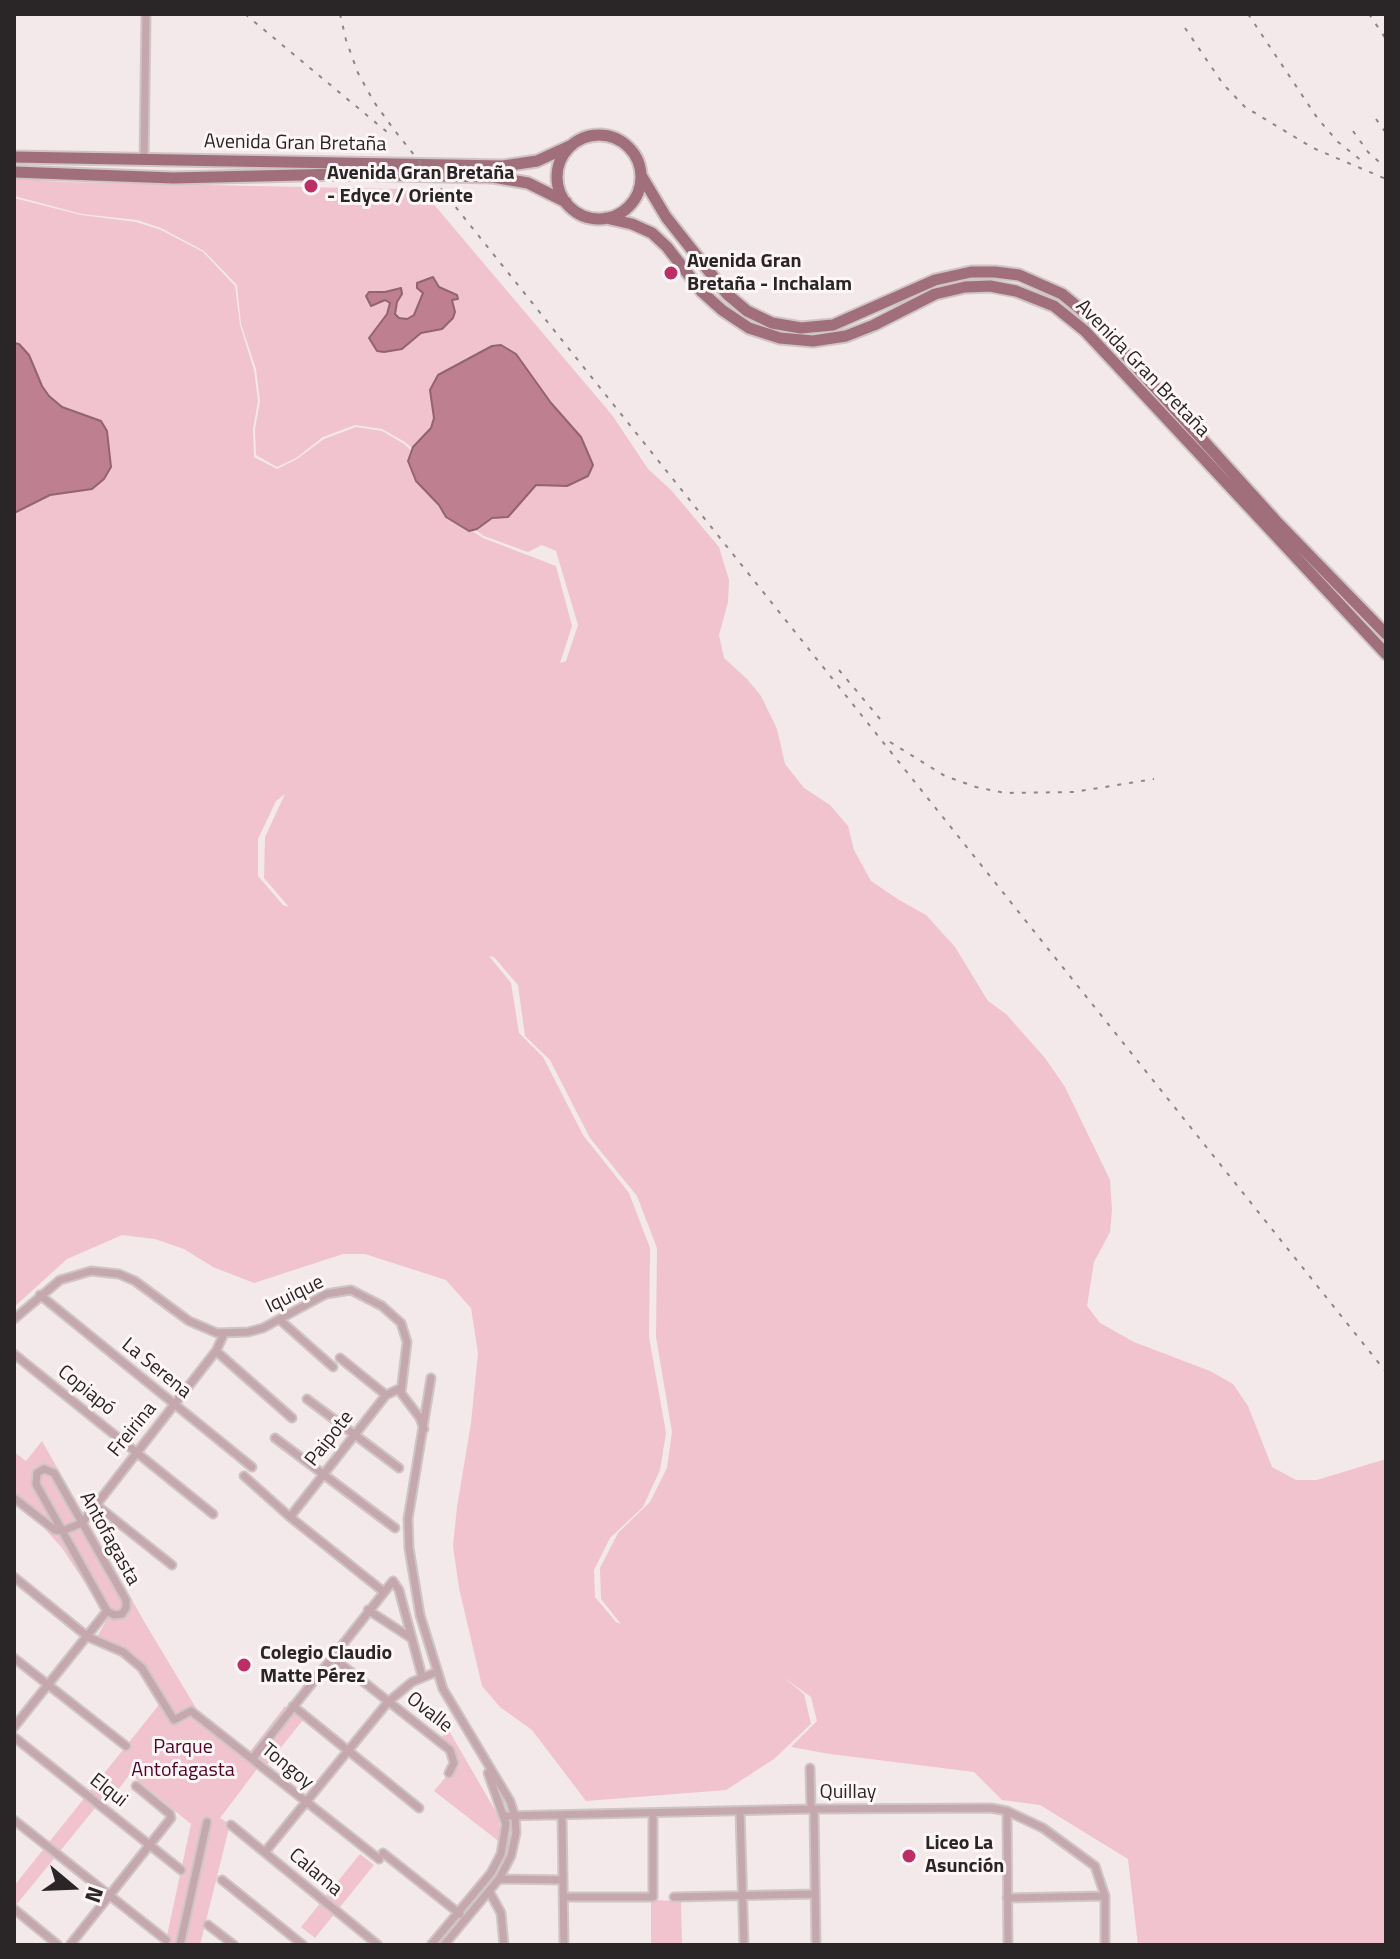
<!DOCTYPE html>
<html>
<head>
<meta charset="utf-8">
<style>
	body { margin:0 }
	#map { position:relative; width:1400px; height:1959px; overflow:hidden; background:#f3e8ea; font-family:"Titillium Web",sans-serif }
	canvas { display:block }
	.frame { position:absolute; inset:0; border:16px solid #2a2627; pointer-events:none }
	.north { position:absolute; left:32px; top:1847px; width:80px; height:80px; -webkit-text-stroke:6px #fff6f8; paint-order:stroke; rotate:109deg; font-size:22px; font-weight:700; line-height:32px; text-align:center; color:#2a2627 }
	.north::after { content:''; display:block; margin:auto; width:28px; height:36px; background:#2a2627; clip-path:polygon(50% 0,100% 100%,50% 72%,0 100%) }
</style>
</head>
<body>
<div id="map">
<canvas width="1400" height="1959"></canvas>
<div class="frame"></div>
<div class="north">N</div>
</div>
<script>
const c = document.querySelector('canvas').getContext('2d');
c.lineJoin = 'round';
function fill(path, color) { c.fillStyle = color; c.fill(path, 'evenodd'); }
const toPath = rows => new Path2D(rows.map(r => 'M' + r).join(''));
function trace(path, color, width, dash) { c.strokeStyle = color; c.lineWidth = width; c.lineCap = dash ? 'butt' : 'round'; c.setLineDash(dash || []); c.stroke(path); }
function write(font, color, halo, rows, align = 'center') {
  c.font = font + ' "Titillium Web",sans-serif'; c.lineWidth = 6; c.setLineDash([]); c.textBaseline = 'middle'; c.strokeStyle = halo; c.fillStyle = color; for (const [text, x, y, turn = 0] of rows) {
    c.save(); c.translate(x, y); c.rotate((+turn || 0) * Math.PI / 180); c.textAlign = isNaN(turn) ? turn : align; if (halo) c.strokeText(text, 0, 0); c.fillText(text, 0, 0); c.restore();
  }
}
fill(toPath([
	[14,178,63,182,399,189,425,194,612,415,648,469,671,490,719,547,729,580,728,602,719,635,724,658,747,679,761,696,777,729,785,764,804,788,830,805,848,826,854,850,871,881,899,900,926,915,955,947,988,1001,1006,1014,1045,1058,1065,1087,1110,1180,1112,1210,1110,1232,1094,1262,1087,1306,1100,1323,1134,1342,1210,1371,1233,1384,1248,1406,1272,1467,1296,1480,1317,1480,1386,1459,1386,1945,1138,1945,1128,1859,1040,1805,1002,1800,974,1772,830,1754,791,1747,817,1721,811,1697,783,1677,804,1694,811,1724,774,1759,726,1790,586,1801,532,1730,500,1707,482,1686,459,1588,453,1546,457,1507,471,1423,478,1353,471,1308,446,1280,365,1254,343,1254,254,1283,213,1267,184,1249,155,1239,122,1235,67,1259,14,1307,14,198,81,215,136,222,161,230,203,252,235,286,240,325,254,370,258,401,253,429,254,457,277,469,297,459,324,439,356,427,382,431,404,444,421,460,453,518,483,538,556,566,572,626,560,663,566,661,578,625,556,551,542,545,528,552,484,536,455,516,423,458,405,442,382,429,355,425,323,437,296,458,277,467,256,455,255,429,260,401,256,369,241,324,237,285,204,251,161,228,137,220,82,214,14,196],
	[285,794,265,837,264,878,289,907,283,905,258,876,258,839,276,801],
	[489,956,494,957,518,985,525,1036,550,1060,590,1138,637,1196,657,1248,656,1337,672,1432,667,1468,650,1502,618,1533,600,1568,601,1599,621,1624,616,1622,595,1597,594,1570,610,1538,643,1507,660,1470,666,1433,649,1337,650,1248,629,1193,583,1135,543,1057,519,1033,511,983],
	[42,1441,145,1623,199,1713,260,1765,220,1818,230,1824,200,1945,165,1945,191,1824,130,1774,118,1790,113,1786,17,1904,14,1901,14,1886,162,1701,142,1668,98,1635,108,1618,62,1548,35,1518,14,1502,14,1452,26,1461],
	[285,1706,303,1720,266,1766,249,1753],
	[448,1729,499,1817,501,1843,434,1791,449,1773,453,1756,436,1745],
	[360,1854,374,1865,315,1938,301,1927],
	[651,1900,681,1901,682,1945,651,1945]
]), '#f0c3ce');
const water = toPath([
	[433,277,439,287,457,295,458,299,452,300,455,312,453,318,442,329,421,333,402,349,384,352,377,351,369,338,387,314,390,303,385,300,371,306,366,296,369,292,385,292,401,288,402,294,397,302,395,314,399,318,407,319,414,315,423,293,417,288,417,283,433,277],
	[14,343,19,344,29,355,42,386,49,396,62,407,101,421,107,431,111,467,104,479,92,489,50,495,14,513,14,343],
	[501,345,516,354,551,403,581,437,593,465,588,476,567,486,536,485,508,517,492,518,477,529,469,531,446,517,439,505,416,481,408,461,413,447,431,428,434,418,430,390,438,375,492,346,501,345]
]);
fill(water, '#be7f90');
trace(water, '#926470', 2);
const street = toPath([
	[144,160,146,14],
	[40,1295,252,1467],
	[14,1319,60,1280,91,1271,119,1274,135,1281,189,1321,217,1333,248,1332,263,1328,326,1294,351,1290,382,1306,401,1323,407,1342,401,1393,420,1418,424,1429],
	[280,1320,333,1367],
	[216,1351,292,1418],
	[14,1354,213,1514],
	[340,1358,386,1395],
	[431,1378,408,1519,409,1548,420,1615,443,1689,510,1801,515,1816,516,1833,511,1856,499,1879,444,1945],
	[307,1399,399,1468],
	[275,1438,395,1528],
	[44,1469,54,1473,126,1600,126,1608,122,1614,114,1615,107,1611,36,1484,37,1473,44,1469],
	[244,1476,290,1517,384,1592],
	[14,1498,55,1530,62,1531,82,1523,216,1351,224,1334],
	[95,1504,172,1565],
	[290,1517,386,1395,401,1388],
	[14,1577,88,1637,123,1652,142,1668,174,1720,191,1711,379,1859],
	[368,1610,411,1638],
	[332,1657,450,1750,454,1763,449,1773],
	[14,1658,126,1746],
	[293,1706,419,1808],
	[14,1727,107,1611],
	[14,1737,181,1870],
	[252,1759,393,1581,399,1590,422,1676],
	[810,1768,811,1809],
	[814,1809,816,1945],
	[740,1811,744,1945],
	[1007,1811,1008,1945],
	[562,1815,564,1945],
	[504,1816,811,1809,991,1808,1007,1811,1043,1828,1095,1866,1105,1896,1105,1945],
	[14,1820,166,1940],
	[231,1825,378,1945],
	[265,1852,388,1702,412,1682,436,1672],
	[383,1853,460,1914],
	[499,1879,563,1880],
	[222,1880,303,1945],
	[489,1891,501,1913,504,1945],
	[564,1897,653,1897,653,1813],
	[674,1897,815,1894],
	[1007,1898,1105,1896],
	[14,1909,58,1945],
	[208,1925,234,1945],
	[70,1945,171,1818,170,1814,136,1786],
	[180,1945,207,1822],
	[431,1945,491,1873,501,1854,506,1824,488,1773]
]);
const primary = toPath([
	'557 177a42 42 0 1 1 84 0a42 42 0 1 1-84 0Z',
	[14,157,503,166,537,161,572,145],
	[14,172,173,178,343,174,493,177,528,183,566,202],
	[641,175,666,217,727,294,747,311,772,323,801,328,833,325,935,280,971,272,995,272,1019,275,1062,294,1096,322,1276,521,1386,634],
	[606,218,632,224,652,233,667,247,702,292,722,310,749,328,780,338,813,341,846,336,874,325,935,294,965,287,990,286,1016,291,1054,306,1085,331,1386,654]
]);
trace(street, '#cfc5c7', 11);
trace(primary, '#cfc5c7', 15);
trace(street, '#c5a7ae', 7);
trace(primary, '#a16e7b', 11);
trace(toPath([
	[245,14,387,132],
	[340,14,346,40,358,73,374,102,395,131,1386,1372],
	[1248,14,1318,119,1338,142,1362,161],
	[1369,14,1386,39],
	[1185,28,1223,84,1245,107,1313,148,1386,179],
	[1376,119,1386,133],
	[1353,131,1368,152,1386,168],
	[839,670,880,719],
	[890,742,945,776,976,787,1005,793,1074,792,1154,779]
]), '#8d8687', 2, [4, 8]);
for (const [x, y, r, color] of [
	[311,186,8,"#bb2f66"],
	[671,273,8,"#bb2f66"],
	[244,1665,8,"#bb2f66"],
	[909,1856,8,"#bb2f66"]
]) { const dot = new Path2D(); dot.arc(x, y, r, 0, 2 * Math.PI); c.fillStyle = color; c.fill(dot); trace(dot, '#fff6f8', 3); }
write('20px', '#2a2627', '#fff6f8', [
	["Avenida Gran Bretaña",295,144,1],
	["Avenida Gran Bretaña",1142,369,46],
	["Iquique",295,1295,-26],
	["La Serena",156,1369,39],
	["Copiapó",86,1391,39],
	["Freirina",133,1430,-51],
	["Paipote",330,1439,-52],
	["Antofagasta",109,1539,61],
	["Ovalle",429,1713,38],
	["Tongoy",287,1767,39],
	["Elqui",108,1791,38],
	["Quillay",848,1793],
	["Calama",315,1873,40]
]);
write('bold 20px', '#2a2627', '#fff6f8', [
	["Avenida Gran Bretaña",327,174],
	["- Edyce / Oriente",327,197],
	["Avenida Gran",687,262],
	["Bretaña - Inchalam",687,285],
	["Colegio Claudio",260,1654],
	["Matte Pérez",260,1677],
	["Liceo La",925,1844],
	["Asunción",925,1867]
], 'left');
write('20px', '#500325', '#fff6f8', [
	["Parque",183,1748],
	["Antofagasta",183,1771]
]);
</script>
</body>
</html>
